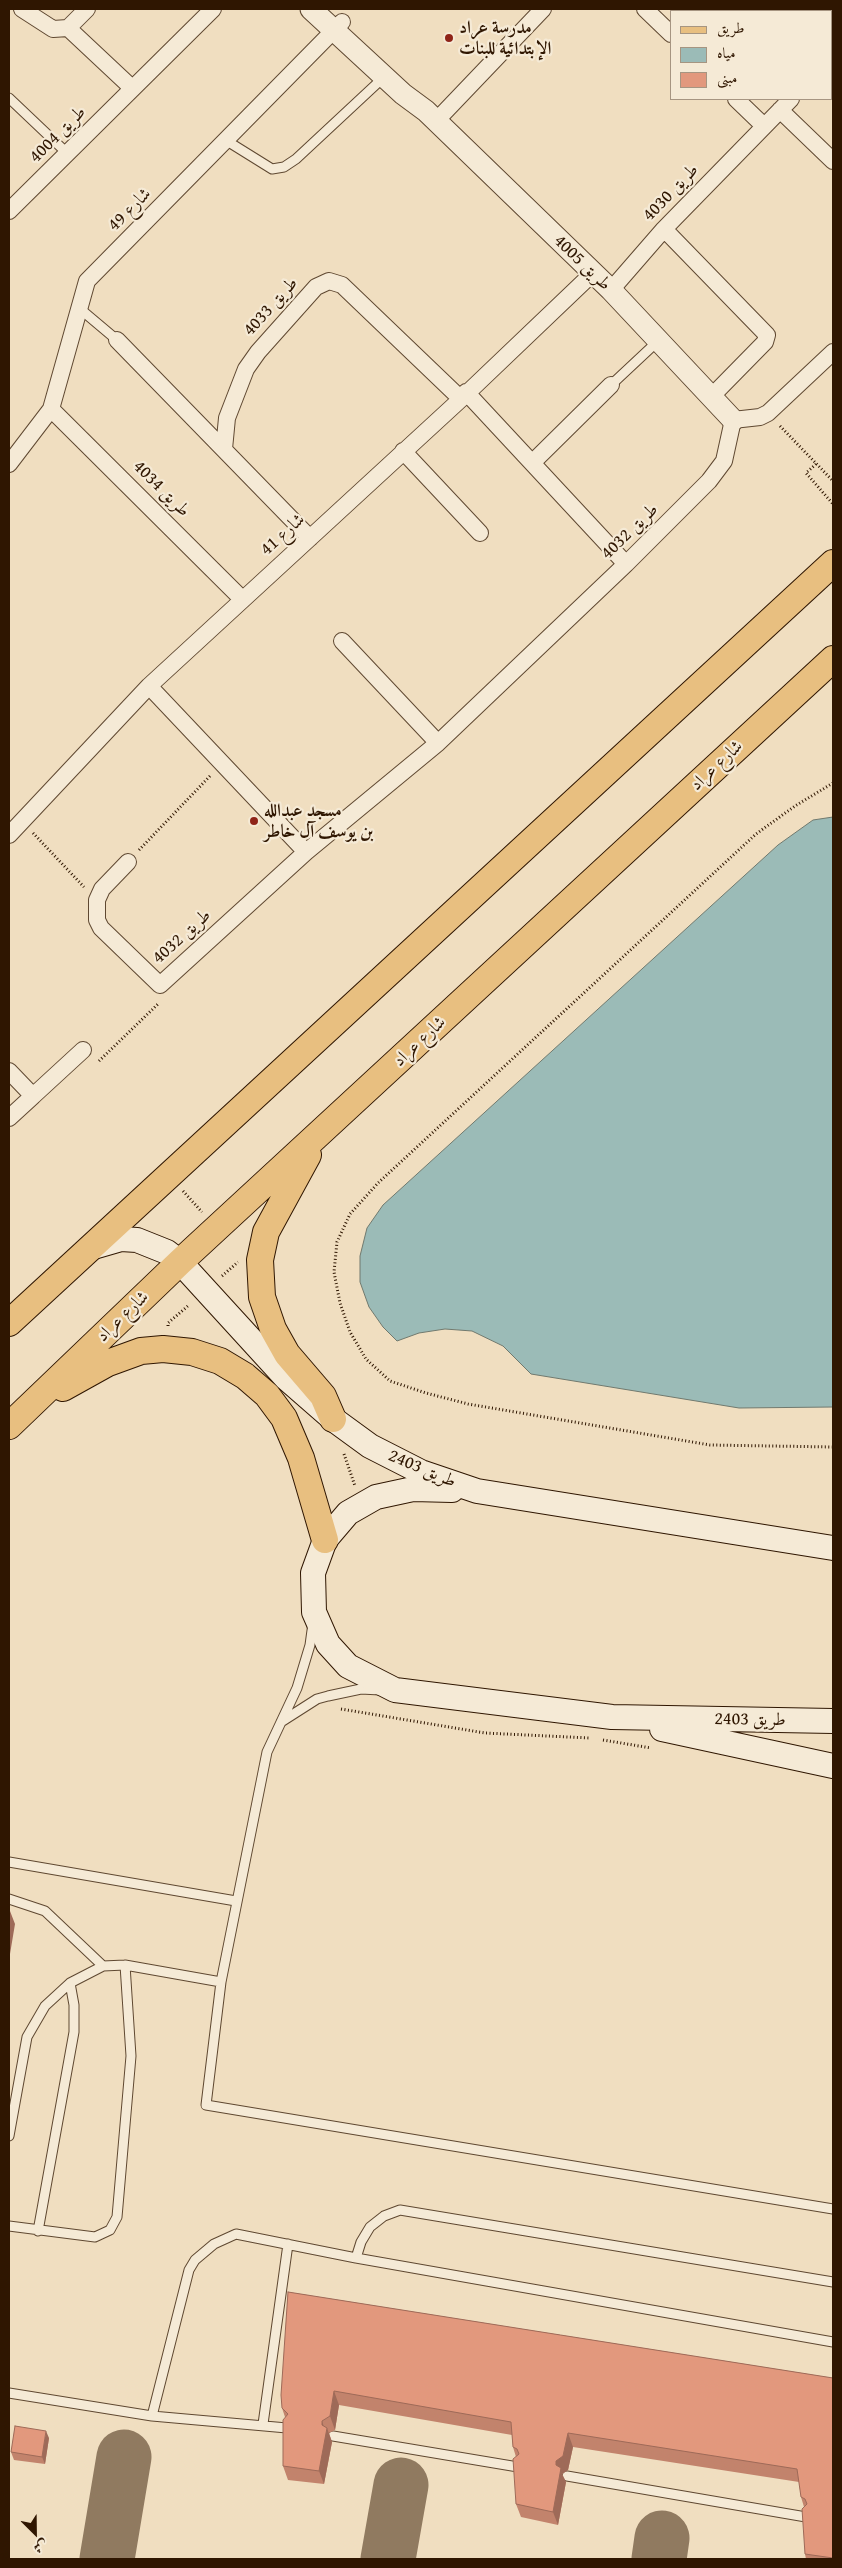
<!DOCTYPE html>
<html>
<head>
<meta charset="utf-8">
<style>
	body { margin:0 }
	#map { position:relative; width:842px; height:2568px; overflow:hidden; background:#f0dec0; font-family:"Gentium Book Plus",Amiri,serif }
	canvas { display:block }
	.frame { position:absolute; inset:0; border:10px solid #2f1601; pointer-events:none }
	.legend { position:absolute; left:670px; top:10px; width:162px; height:90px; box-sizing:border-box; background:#f5ead6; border:1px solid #a69581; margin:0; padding:6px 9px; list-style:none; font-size:15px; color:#2f1601 }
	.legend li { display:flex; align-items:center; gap:10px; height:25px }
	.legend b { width:25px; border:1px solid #a69581 }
	.north { position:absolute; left:10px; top:2508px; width:50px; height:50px; -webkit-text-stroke:4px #f5ead6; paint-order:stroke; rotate:157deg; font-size:14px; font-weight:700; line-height:20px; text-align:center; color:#2f1601 }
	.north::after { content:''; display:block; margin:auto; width:18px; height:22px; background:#2f1601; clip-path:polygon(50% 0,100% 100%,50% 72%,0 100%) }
</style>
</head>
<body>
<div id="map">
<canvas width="842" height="2568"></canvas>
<div class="frame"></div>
<ul class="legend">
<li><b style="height:6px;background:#e8bf80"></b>طريق</li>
<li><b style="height:14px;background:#9bbbb7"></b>مياه</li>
<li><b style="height:14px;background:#e2987d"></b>مبنى</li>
</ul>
<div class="north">ش</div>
</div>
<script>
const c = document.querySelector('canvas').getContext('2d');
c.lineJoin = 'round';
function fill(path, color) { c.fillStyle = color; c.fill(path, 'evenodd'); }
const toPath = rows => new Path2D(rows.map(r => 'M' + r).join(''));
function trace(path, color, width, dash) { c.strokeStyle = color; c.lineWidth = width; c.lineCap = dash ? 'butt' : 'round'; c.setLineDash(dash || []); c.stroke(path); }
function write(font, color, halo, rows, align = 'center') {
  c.font = font + ' "Gentium Book Plus",Amiri,serif'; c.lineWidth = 4.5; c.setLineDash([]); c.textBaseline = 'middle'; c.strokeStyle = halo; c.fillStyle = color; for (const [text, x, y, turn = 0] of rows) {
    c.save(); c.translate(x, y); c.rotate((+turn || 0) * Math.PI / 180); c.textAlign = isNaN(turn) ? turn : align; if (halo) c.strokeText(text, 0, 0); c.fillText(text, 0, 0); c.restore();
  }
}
const water = toPath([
	[833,817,833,1407,739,1408,531,1374,503,1346,472,1331,445,1329,419,1333,397,1341,383,1327,369,1307,360,1282,360,1256,367,1228,383,1205,778,845,813,820,833,817]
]);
fill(water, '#9bbbb7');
trace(water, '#70796e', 1);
trace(toPath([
	[107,2559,124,2457],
	[388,2559,401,2485],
	[659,2559,662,2538]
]), '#907a60', 55);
const service = toPath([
	[9,98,68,154],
	[227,141,272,169,284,167,296,159,384,77],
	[79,308,117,340],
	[611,385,658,341],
	[313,1623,310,1645,297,1688,267,1752,221,1982,206,2105,833,2209],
	[281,1722,317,1699,328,1696,361,1689,380,1690],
	[9,1862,236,1901],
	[9,1899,45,1911,103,1966,125,1965,221,1982],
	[9,2136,27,2037,45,2006,70,1983,103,1966],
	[9,2226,95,2237,110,2230,117,2217,131,2056,125,1965],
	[38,2231,74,2032,74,2005,70,1983],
	[356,2258,361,2242,370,2227,384,2216,400,2210,833,2282],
	[9,2393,152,2416,287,2428],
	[152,2416,189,2270,195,2260,214,2244,236,2234,356,2258,833,2342],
	[263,2424,288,2244],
	[333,2436,518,2467],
	[567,2476,806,2517]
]);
const minor = toPath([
	[22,9,53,29,68,28],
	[87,9,68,28,132,88],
	[645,9,671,34],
	[831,58,833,56],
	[736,99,764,126],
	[780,110,833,161],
	[436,121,543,9],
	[9,211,213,9],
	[664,229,767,335,765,342,711,397],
	[611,290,664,229,791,99],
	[117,340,310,538],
	[466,392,626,564],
	[51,409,242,599],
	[224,449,227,418,246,369,258,352,316,287,329,281,342,285,461,399],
	[403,451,480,533],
	[532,463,611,385],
	[9,464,51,409,87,281,342,22],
	[342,641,438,743],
	[149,686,306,852],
	[9,835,149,686,461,399,593,273],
	[128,862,102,889,97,900,97,920,101,928,160,985,306,852,438,743,626,564,709,481,724,461,733,420,760,417,768,413,833,352],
	[9,1071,33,1096,9,1118],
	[33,1096,83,1050]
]);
const tertiary = toPath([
	[311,9,403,94,426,111,611,290,733,420]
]);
const secondary = toPath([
	[90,1248,121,1239,137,1240,167,1252,180,1262,286,1378,333,1419,370,1446,421,1472,477,1491,833,1548],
	[452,1490,413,1489,376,1497,348,1513,325,1540,313,1573,314,1612,328,1644,348,1666,395,1690,612,1717,833,1721],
	[662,1729,833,1766]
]);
const primary = toPath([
	[308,1155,266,1232,260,1260,262,1297,273,1329,287,1354,323,1396,333,1419],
	[9,1323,833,563],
	[63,1388,108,1363,141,1351,163,1349,192,1352,220,1361,245,1376,267,1395,284,1418,301,1458,325,1540],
	[9,1426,180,1262,833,659]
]);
trace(service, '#5f4831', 11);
trace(minor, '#5f4831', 18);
trace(tertiary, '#5f4831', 23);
trace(secondary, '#2f1601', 26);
trace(primary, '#2f1601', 28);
trace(toPath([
	[780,426,833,481],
	[816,464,806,473,833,504],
	[833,783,795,806,756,834,378,1183,350,1214,337,1242,334,1272,340,1303,350,1332,366,1359,390,1381,426,1393,468,1404,710,1445,833,1447],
	[33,833,84,887],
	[139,850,211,775],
	[99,1061,159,1003],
	[183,1191,202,1212],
	[222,1276,238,1262],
	[168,1326,168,1323,189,1305],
	[344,1454,355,1486],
	[341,1709,485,1733,590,1738],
	[603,1740,651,1748]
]), '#2f1601', 3, [1, 2.5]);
trace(service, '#f5ead6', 9);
trace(minor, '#f5ead6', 16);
trace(tertiary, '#f5ead6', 21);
trace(secondary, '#f5ead6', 24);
trace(primary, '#e8bf80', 26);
fill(toPath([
	[288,2292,833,2378,833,2559,806,2559,805,2554,804,2507,801,2497,799,2482,573,2447,568,2470,562,2474,566,2482,558,2525,521,2517,516,2504,516,2457,513,2447,512,2435,339,2405,335,2430,329,2433,332,2442,324,2484,288,2480,283,2466,285,2417,282,2408],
	[49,2438,45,2464,14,2460,11,2452]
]), '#c2836c');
fill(toPath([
	[10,1911,15,1924,9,1960,9,1917],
	[334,2391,339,2405,335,2430,330,2416],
	[322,2421,326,2433,327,2428,332,2442,324,2484,319,2471],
	[46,2431,49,2438,45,2464,42,2457],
	[568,2433,573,2447,568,2470,562,2474,566,2482,558,2525,553,2512,556,2465,556,2461]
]), '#9e6a58');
const building = toPath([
	[288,2292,833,2378,833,2558,805,2554,802,2509,807,2504,805,2499,801,2497,797,2469,568,2433,563,2456,556,2461,556,2465,561,2468,553,2512,516,2504,513,2459,519,2454,517,2449,513,2447,511,2422,334,2391,330,2416,322,2421,322,2425,327,2428,319,2471,283,2466,283,2420,288,2414,282,2408,281,2395,288,2292],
	[15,2426,46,2431,42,2457,11,2452,15,2426]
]);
fill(building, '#e2987d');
trace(building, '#9e6a58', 1);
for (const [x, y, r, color] of [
	[449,38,5,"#8f2418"],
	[254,821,5,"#8f2418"]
]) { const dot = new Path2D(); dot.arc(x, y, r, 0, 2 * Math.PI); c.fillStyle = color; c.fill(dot); trace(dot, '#f5ead6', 2); }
write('bold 18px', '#2f1601', '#f5ead6', [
	["مدرسة عراد",459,28],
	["الإبتدائية للبنات",459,49],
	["مسجد عبدالله",264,811],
	["بن يوسف آل خاطر",264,832]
], 'left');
write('18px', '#2f1601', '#f5ead6', [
	["طريق 4004",58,135,-45],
	["طريق 4030",671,193,-46],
	["شارع 49",130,210,-45],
	["طريق 4005",582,263,44],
	["طريق 4033",271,307,-48],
	["طريق 4034",161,489,45],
	["طريق 4032",630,532,-44],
	["شارع 41",283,535,-42],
	["شارع عراد",717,766,-43],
	["طريق 4032",182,937,-42],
	["شارع عراد",420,1042,-43],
	["شارع عراد",123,1317,-44],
	["طريق 2403",422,1469,23],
	["طريق 2403",750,1720,1]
]);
</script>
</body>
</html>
